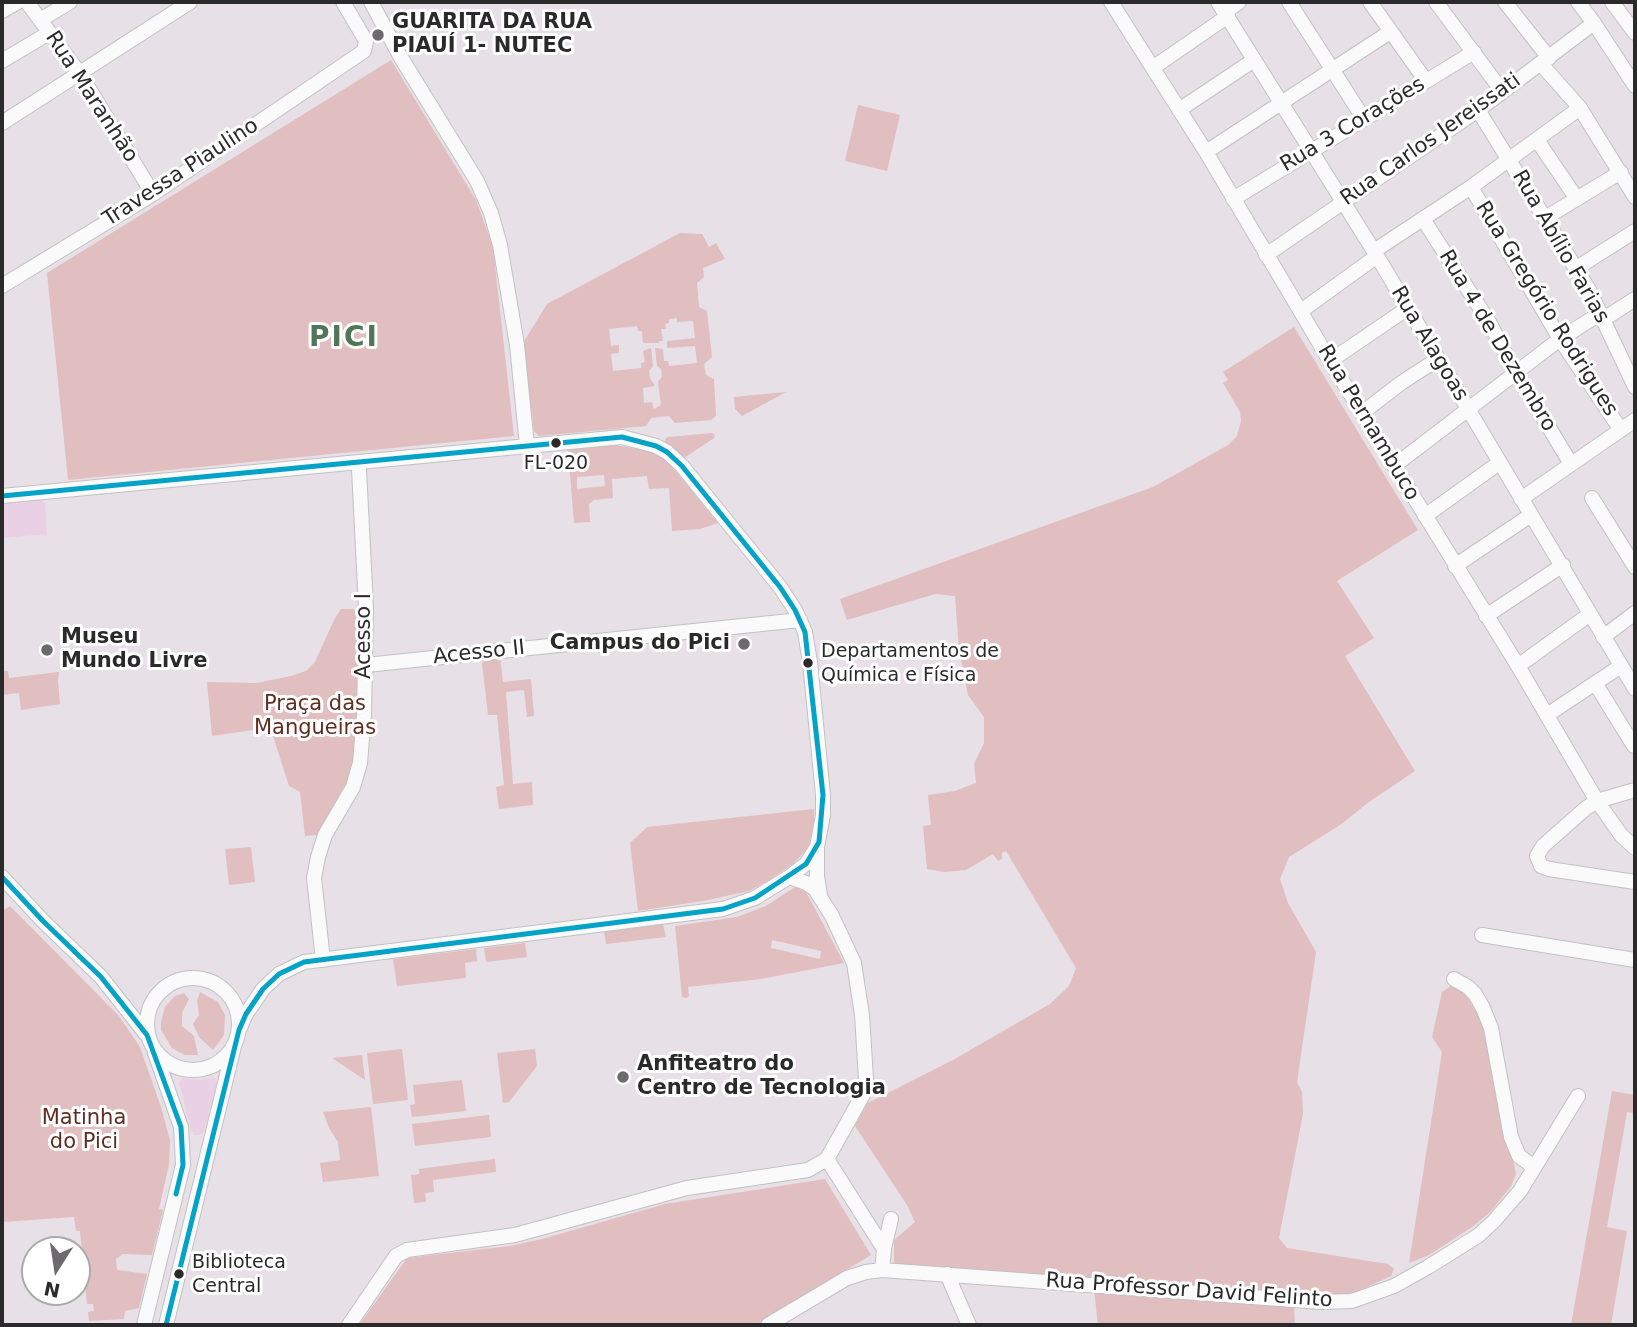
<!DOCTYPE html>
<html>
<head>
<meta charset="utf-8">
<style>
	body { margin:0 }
	#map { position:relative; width:1637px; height:1327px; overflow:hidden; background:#e7e0e7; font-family:"DejaVu Sans",sans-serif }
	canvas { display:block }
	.frame { position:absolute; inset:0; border:4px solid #2a2a2a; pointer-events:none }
	.north { position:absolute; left:21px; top:1236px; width:70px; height:70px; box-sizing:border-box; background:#fff; border:2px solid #aaa; border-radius:50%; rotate:192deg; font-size:19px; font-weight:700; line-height:28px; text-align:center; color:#2a2a2a }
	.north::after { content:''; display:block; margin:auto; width:24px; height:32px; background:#6c6a6c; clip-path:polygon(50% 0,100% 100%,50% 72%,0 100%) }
</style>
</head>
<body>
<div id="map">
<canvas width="1637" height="1327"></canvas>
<div class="frame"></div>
<div class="north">N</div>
</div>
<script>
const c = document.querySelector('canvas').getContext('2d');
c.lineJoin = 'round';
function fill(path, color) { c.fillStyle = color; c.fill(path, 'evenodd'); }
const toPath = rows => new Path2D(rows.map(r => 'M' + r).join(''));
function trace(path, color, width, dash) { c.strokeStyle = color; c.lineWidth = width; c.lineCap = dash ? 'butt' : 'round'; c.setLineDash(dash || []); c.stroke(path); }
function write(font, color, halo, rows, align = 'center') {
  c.font = font + ' "DejaVu Sans",sans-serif'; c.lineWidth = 6; c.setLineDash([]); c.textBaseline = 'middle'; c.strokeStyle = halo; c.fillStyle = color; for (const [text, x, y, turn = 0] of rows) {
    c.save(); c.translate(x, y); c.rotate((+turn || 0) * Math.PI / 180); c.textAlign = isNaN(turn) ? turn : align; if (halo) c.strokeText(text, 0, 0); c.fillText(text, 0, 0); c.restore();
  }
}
fill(toPath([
	[391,60,476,200,493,247,514,436,68,480,47,273],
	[858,105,900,115,887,171,845,161],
	[680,233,702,234,709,247,716,243,725,259,703,268,704,277,697,283,699,307,707,311,712,357,704,364,706,375,714,379,716,416,711,420,675,423,669,416,651,418,646,426,539,436,534,431,523,343,547,304],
	[677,318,677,322,693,321,695,338,667,341,667,348,695,346,697,363,669,366,668,361,664,361,663,349,655,348,657,366,661,369,662,377,658,382,661,405,654,409,652,402,644,403,643,388,655,386,650,378,649,371,653,366,651,348,643,351,645,362,641,363,641,368,613,371,611,354,619,353,619,345,611,346,609,329,637,326,638,331,642,331,643,343,659,343,659,341,663,341,661,329,666,329,665,324,669,323,669,319],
	[1294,327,1418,530,1337,581,1374,638,1345,656,1415,771,1369,802,1340,825,1289,857,1280,879,1288,903,1316,952,1297,1082,1302,1092,1303,1114,1279,1238,1287,1248,1388,1264,1394,1269,1391,1276,1356,1292,1294,1306,1295,1325,1098,1325,1094,1290,894,1264,894,1240,915,1222,907,1205,855,1126,866,1104,953,1060,1050,1004,1069,986,1076,968,1006,851,1002,853,1002,859,998,861,993,854,966,870,944,872,927,869,923,826,931,825,928,795,955,791,976,783,974,764,984,743,984,717,968,695,959,650,955,596,935,594,847,620,840,599,1153,487,1228,445,1237,436,1241,421,1240,412,1223,383,1228,380,1223,372],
	[786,392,742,416,735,409,734,397],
	[712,433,715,435,714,438,684,458,665,444,665,439,668,437],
	[615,445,654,452,667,460,718,523,700,529,672,531,669,488,649,489,647,476,612,479,613,498,594,500,589,504,590,522,574,523,568,449],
	[604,475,605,486,577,489,577,477],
	[341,609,354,609,362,616,359,737,350,780,319,835,305,836,300,792,289,786,273,736,259,729,212,736,207,682,256,683,291,676,306,671,315,662,334,620],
	[2,652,4,671,8,671,9,678,59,672,58,681,60,704,21,710,19,693,2,695],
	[500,658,503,682,531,679,534,716,527,717,524,690,506,692,513,784,532,782,533,805,499,809,496,787,504,785,497,715,488,715,482,663,485,660],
	[814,809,814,824,808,848,793,864,769,880,749,891,703,901,638,911,630,843,647,827],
	[251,847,255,882,229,885,225,849],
	[795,887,806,892,844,963,761,979,688,987,689,996,686,998,682,997,675,926,737,917,766,906],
	[772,940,821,951,820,959,771,948],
	[10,906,119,1016,140,1047,162,1110,170,1141,169,1164,159,1209,163,1210,152,1255,123,1254,116,1259,117,1270,147,1274,139,1308,125,1311,124,1319,89,1321,88,1312,94,1311,93,1304,87,1304,80,1231,76,1231,74,1217,2,1222,2,911],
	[663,924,666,937,606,944,604,931],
	[525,943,527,957,486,962,484,948],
	[476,949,477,961,465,963,466,978,397,986,393,959],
	[1454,984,1467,997,1487,1030,1516,1174,1511,1186,1491,1211,1475,1225,1429,1255,1409,1263,1442,1052,1432,1037,1442,992],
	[200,992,218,1002,225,1015,224,1035,213,1050,199,1037,193,1024,199,1015,197,1001],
	[184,993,189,999,182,1013,182,1026,194,1036,198,1055,185,1055,172,1048,161,1030,161,1022,165,1007,175,996],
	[402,1049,408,1100,373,1104,367,1053],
	[535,1049,537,1066,509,1102,503,1103,497,1053],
	[362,1055,365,1080,332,1058],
	[462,1080,466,1111,412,1117,410,1105,415,1104,413,1085],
	[1612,1091,1635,1095,1635,1113,1627,1112,1607,1227,1627,1231,1611,1325,1571,1325],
	[371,1107,379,1176,323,1182,320,1163,340,1160,338,1142,329,1128,323,1112],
	[489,1115,491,1137,415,1146,412,1124],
	[495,1159,496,1172,433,1180,434,1192,425,1193,426,1202,414,1203,411,1175,419,1174,419,1169],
	[825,1179,871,1255,756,1325,359,1325,407,1258,510,1246,542,1239,665,1204]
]), '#e1bebf');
fill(toPath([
	[40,500,45,503,47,536,37,535,2,538,2,504],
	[212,1077,216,1079,217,1084,204,1131,200,1135,194,1135,191,1130,179,1082,183,1078,199,1080]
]), '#ead0e4');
const minor = toPath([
	[27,2,80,74,153,194],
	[371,2,400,56,477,181,491,213,500,245,517,345,527,446],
	[1111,2,1206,152,1330,361,1518,666,1597,801,1621,835,1635,848],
	[1218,2,1377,256,1635,689],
	[1289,2,1364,119],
	[1370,2,1426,81],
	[1436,2,1502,91],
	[1505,2,1549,58],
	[1578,2,1594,23,1635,86],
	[1612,2,1635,33],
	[2,11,18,2],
	[1225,12,1239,2],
	[40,20,70,2],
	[2,61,49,33],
	[1541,64,1580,108,1635,197],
	[1154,67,1228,16],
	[1179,110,1254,60],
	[1478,110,1589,290,1635,387],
	[2,123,190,2],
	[1537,140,1577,199],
	[1206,152,1390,32],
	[1471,187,1560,339,1621,430],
	[1233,199,1474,52],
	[1545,218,1621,172],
	[1423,219,1489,322,1516,373,1571,464],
	[1374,251,1471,187,1580,108],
	[1266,255,1478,110,1594,23],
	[1575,269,1635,231],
	[2,286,153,194,364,51,366,41,343,2],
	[1301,311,1377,256],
	[1604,319,1635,299],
	[1330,361,1408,308],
	[1362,413,1401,383,1438,359],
	[1394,466,1560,339,1601,313],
	[2,496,622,437,656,446,667,452,682,466,780,587,795,610,805,632,810,662,823,795,823,815,817,847,806,864,789,877,755,898,723,909,304,962,279,974,263,989,246,1014,239,1030],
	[1592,498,1635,567],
	[1521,499,1635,420],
	[1425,516,1499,463],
	[1455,566,1531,515],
	[1486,616,1563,565],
	[1603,637,1635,613],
	[366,665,800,620],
	[1518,666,1590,614],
	[1595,683,1634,746],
	[1547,715,1621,666],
	[1635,790,1597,801,1586,808,1543,846,1537,856,1541,866,1549,869,1635,882],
	[817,847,817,876,820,895],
	[2,877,43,921,101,977,146,1034],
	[1482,935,1635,960],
	[323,960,314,878,318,857,325,835,353,787,360,763,364,715,366,608,359,469],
	'147 1024a46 46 0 1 1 92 0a46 46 0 1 1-92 0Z',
	[1454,979,1468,987,1475,994,1483,1008,1491,1028,1511,1137,1519,1156,1534,1167],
	[827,1159,884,1249,882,1270],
	[884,1249,891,1219],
	[947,1274,969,1325],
	[144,1325,183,1165,181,1127,155,1053],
	[166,1325,234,1046],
	[349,1325,396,1256,407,1250,515,1235,687,1188,808,1170,827,1159,864,1093,866,1079,862,1015,854,963,832,916,815,889,806,883,789,877],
	[768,1325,847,1278,866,1272,882,1270,1321,1302,1352,1301,1394,1286,1428,1267,1479,1235,1494,1221,1520,1191,1578,1096]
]);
trace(minor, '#c1c1c2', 16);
trace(minor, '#fbfafb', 14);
trace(toPath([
	[2,496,622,437,656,446,667,452,682,466,780,587,795,610,805,632,823,795,819,842,806,864,755,898,723,909,304,962,279,974,263,989,246,1014,239,1030,166,1325],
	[2,877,43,921,101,977,147,1035,181,1127,183,1165,176,1194]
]), '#02a3c6', 5);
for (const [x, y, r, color] of [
	[378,35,7,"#6c6a6c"],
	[556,443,6,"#2a2a2a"],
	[744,644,7,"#6c6a6c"],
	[47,650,7,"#6c6a6c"],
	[808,663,6,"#2a2a2a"],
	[623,1077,7,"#6c6a6c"],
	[179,1274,6,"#2a2a2a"]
]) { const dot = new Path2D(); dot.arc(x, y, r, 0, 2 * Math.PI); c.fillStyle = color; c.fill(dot); trace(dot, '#fff', 2.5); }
write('19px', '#2a2a2a', '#fff', [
	["FL-020",556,464,"center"],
	["Departamentos de",821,652],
	["Química e Física",821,676],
	["Biblioteca",192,1263],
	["Central",192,1287]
], 'left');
write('bold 21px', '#2a2a2a', '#fff', [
	["GUARITA DA RUA",392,23],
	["PIAUÍ 1- NUTEC",392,47],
	["Museu",61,638],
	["Mundo Livre",61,662],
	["Campus do Pici",730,644,"right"],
	["Anfiteatro do",637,1065],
	["Centro de Tecnologia",637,1089]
], 'left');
write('21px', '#2a2a2a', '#fff', [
	["Rua Maranhão",91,97,57],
	["Rua 3 Corações",1353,125,-31],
	["Rua Carlos Jereissati",1431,140,-35],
	["Travessa Piaulino",181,173,-33],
	["Rua Abílio Farias",1560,247,60],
	["Rua Gregório Rodrigues",1546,309,58],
	["Rua 4 de Dezembro",1497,341,59],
	["Rua Alagoas",1429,344,59],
	["Rua Pernambuco",1368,423,59],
	["Acesso I",365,636,-90],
	["Acesso II",479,653,-6],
	["Rua Professor David Felinto",1189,1291,4]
]);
write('21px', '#602e21', '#fff', [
	["Praça das",315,705],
	["Mangueiras",315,729],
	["Matinha",84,1119],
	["do Pici",84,1143]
]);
c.letterSpacing = '2px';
write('bold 28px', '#4f7658', '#fff', [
	["PICI",344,339]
]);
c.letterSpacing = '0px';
</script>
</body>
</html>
